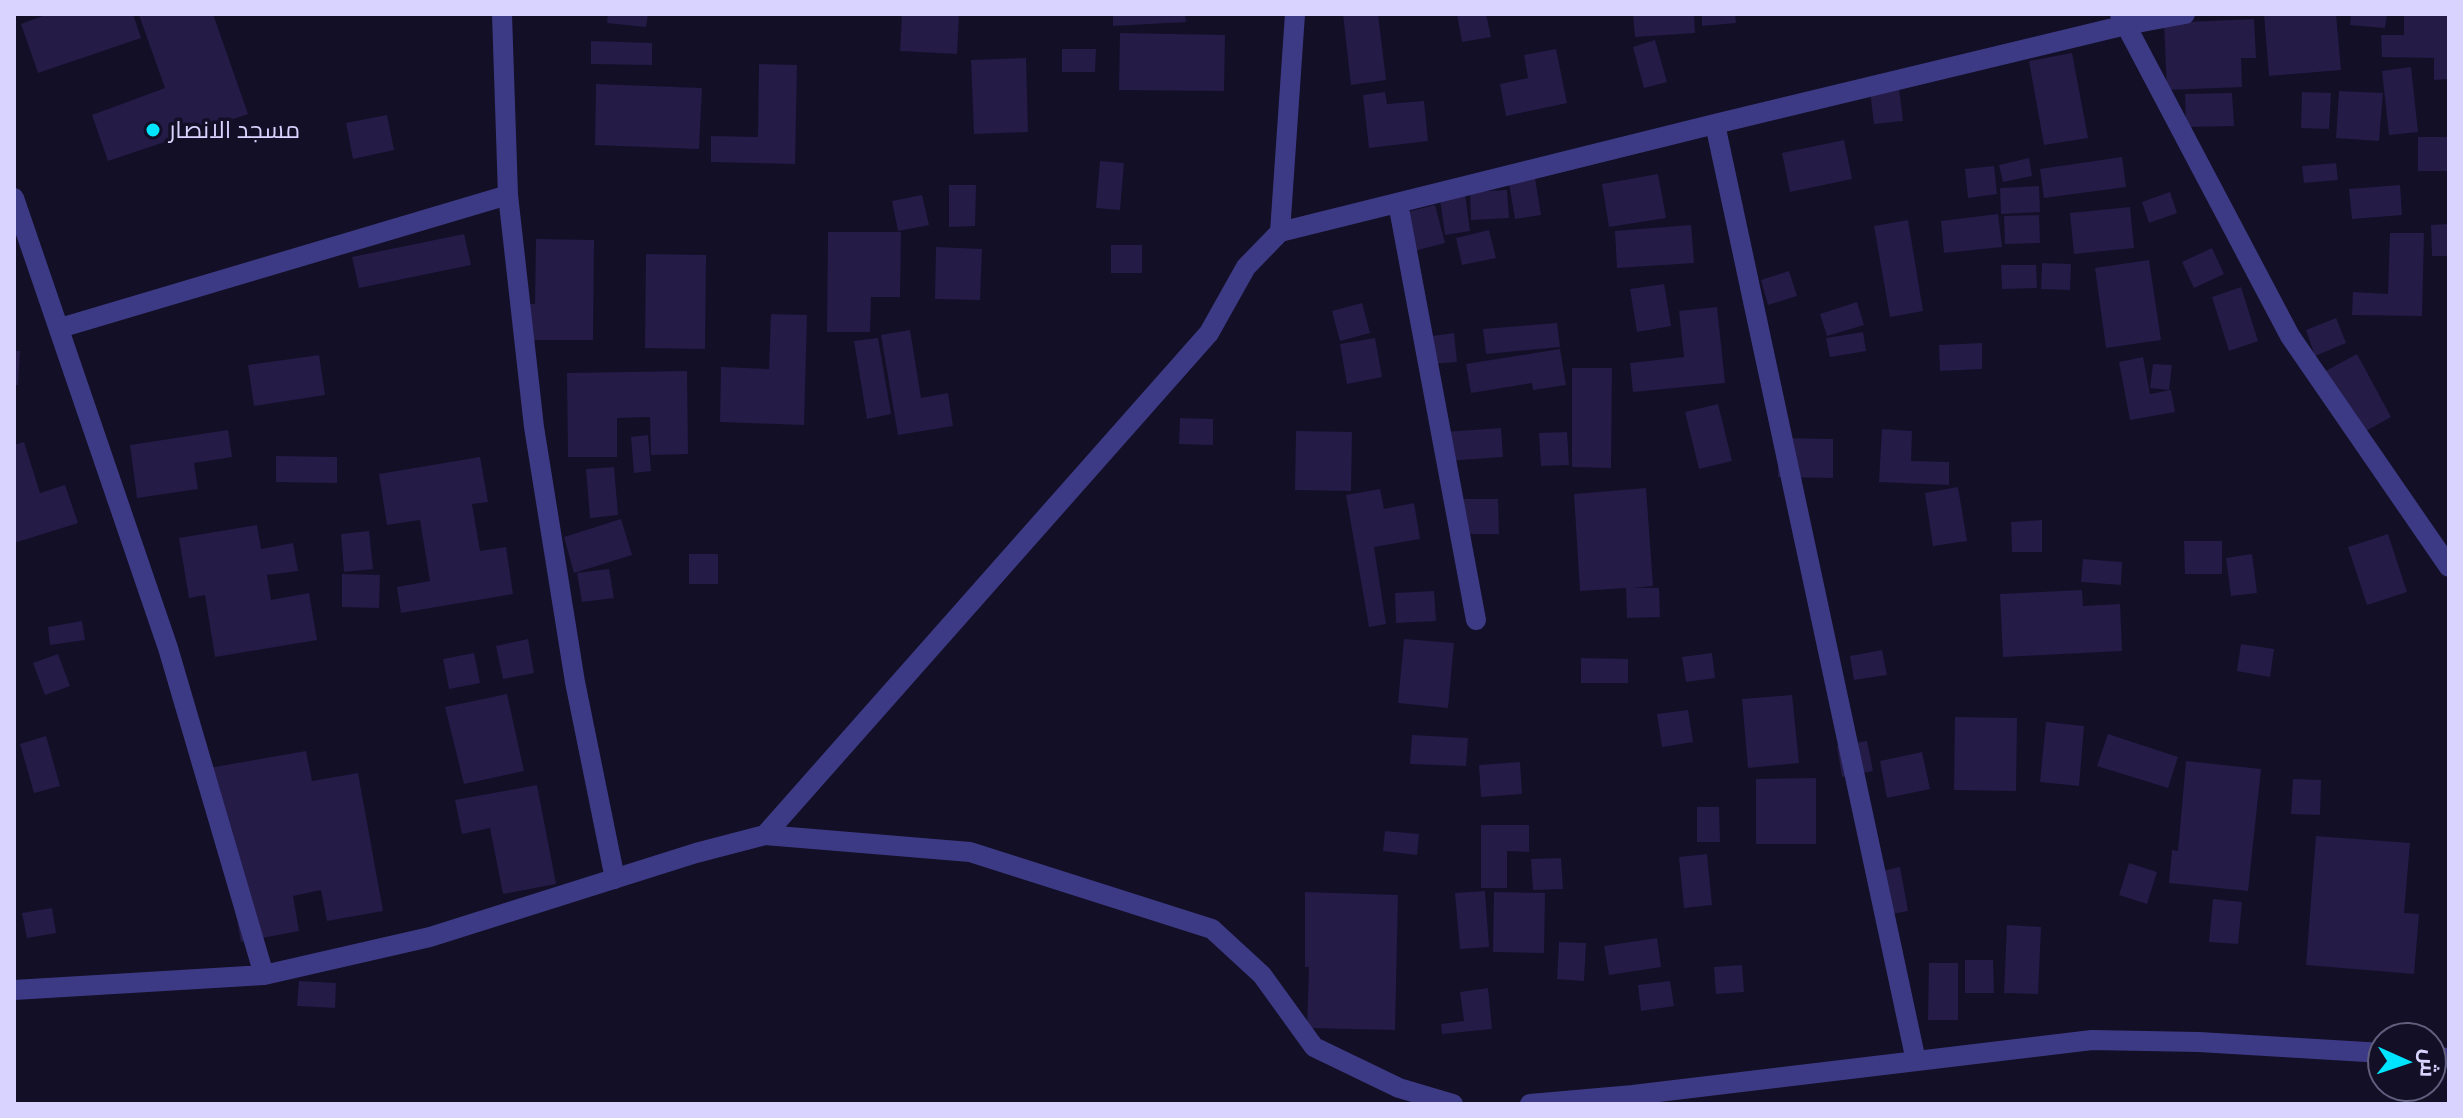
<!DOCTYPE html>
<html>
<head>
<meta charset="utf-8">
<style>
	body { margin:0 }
	#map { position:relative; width:2463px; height:1118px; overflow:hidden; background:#130f26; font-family:Ubuntu,Cairo,sans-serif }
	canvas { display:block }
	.frame { position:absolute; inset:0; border:16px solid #d9d4ff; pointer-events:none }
	.north { position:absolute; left:2367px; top:1022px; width:80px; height:80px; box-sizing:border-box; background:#130f26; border:2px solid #625e7d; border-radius:50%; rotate:93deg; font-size:22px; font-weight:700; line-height:32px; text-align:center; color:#d9d4ff }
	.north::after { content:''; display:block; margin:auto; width:28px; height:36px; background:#00e5ff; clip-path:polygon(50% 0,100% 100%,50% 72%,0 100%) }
</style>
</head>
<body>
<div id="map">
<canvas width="2463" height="1118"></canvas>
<div class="frame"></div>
<div class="north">ش</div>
</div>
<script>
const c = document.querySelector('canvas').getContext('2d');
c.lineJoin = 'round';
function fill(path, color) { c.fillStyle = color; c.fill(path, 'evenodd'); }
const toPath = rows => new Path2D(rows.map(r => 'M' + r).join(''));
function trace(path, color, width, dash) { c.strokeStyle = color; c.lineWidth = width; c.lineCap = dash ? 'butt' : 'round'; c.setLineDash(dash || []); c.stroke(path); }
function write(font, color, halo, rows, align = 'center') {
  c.font = font + ' Ubuntu,Cairo,sans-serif'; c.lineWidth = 7; c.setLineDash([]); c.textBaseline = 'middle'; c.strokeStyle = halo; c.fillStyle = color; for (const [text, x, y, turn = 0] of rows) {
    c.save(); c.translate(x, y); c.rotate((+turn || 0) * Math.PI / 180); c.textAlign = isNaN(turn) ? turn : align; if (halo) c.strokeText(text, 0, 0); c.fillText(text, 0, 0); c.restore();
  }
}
fill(toPath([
	[48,14,133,14,141,38,38,73,21,24],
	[142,14,213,14,248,114,108,161,92,115,165,88,139,15],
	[608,14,648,14,646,27,607,23],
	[902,14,959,14,957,54,900,51],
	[1113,14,1185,14,1186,22,1113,26],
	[1343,14,1378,14,1386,80,1351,85],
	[1457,14,1486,14,1491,37,1462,42],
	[1633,14,1694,14,1695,33,1635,37],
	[1702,14,1735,14,1736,23,1702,26],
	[2264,14,2336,14,2341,70,2269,76],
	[2351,14,2387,14,2385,28,2350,25],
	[2404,14,2449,14,2449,79,2434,80,2434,58,2382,57,2381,35,2404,35],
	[2254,19,2256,58,2241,58,2242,87,2167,90,2164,23],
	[1120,33,1225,35,1224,91,1119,90],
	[1655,40,1667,82,1644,88,1633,47],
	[591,41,652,43,652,65,591,64],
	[1062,49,1096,49,1095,72,1062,72],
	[1556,49,1567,103,1506,116,1500,84,1528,78,1524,55],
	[2072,53,2088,138,2044,145,2029,61],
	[1026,58,1028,132,974,134,971,60],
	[759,64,797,65,795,164,711,162,711,136,758,137],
	[2411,67,2418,132,2389,135,2382,71],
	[596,84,702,88,699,149,595,145],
	[1899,88,1903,121,1874,124,1870,91],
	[2339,91,2383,93,2379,141,2336,138],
	[1385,92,1387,104,1424,101,1428,141,1369,148,1363,95],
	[2302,92,2331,93,2329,129,2301,128],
	[2232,93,2234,126,2186,127,2185,94],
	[387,115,394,150,353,159,346,123],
	[2418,137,2449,137,2449,171,2418,171],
	[1844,140,1852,179,1790,192,1782,153],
	[2122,157,2126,187,2044,198,2040,169],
	[2029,158,2032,176,2003,182,1999,165],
	[1100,161,1124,163,1120,210,1096,208],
	[2336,163,2338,180,2304,183,2302,166],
	[1994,166,1997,194,1968,198,1965,169],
	[1658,174,1666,218,1609,227,1602,184],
	[1535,178,1541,215,1515,219,1509,183],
	[949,185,976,185,975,226,949,227],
	[2400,185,2402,215,2352,219,2349,189],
	[2039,186,2040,212,2001,214,2000,188],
	[1507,190,1509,218,1471,220,1470,192],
	[2170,192,2177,213,2149,223,2142,202],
	[1465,194,1470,231,1445,235,1440,199],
	[922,195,929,225,898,231,892,201],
	[1435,205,1445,243,1406,253,1395,215],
	[2130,207,2134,248,2074,254,2070,213],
	[1998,214,2002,247,1944,253,1941,221],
	[2039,215,2040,243,2005,244,2004,216],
	[1908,220,1923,311,1890,317,1874,226],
	[2449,224,2449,256,2432,256,2431,225],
	[1691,225,1694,263,1617,268,1615,231],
	[1489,230,1496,258,1462,265,1456,238],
	[828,232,901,232,900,297,871,297,870,332,827,332],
	[2390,233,2424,233,2422,316,2352,315,2353,292,2388,294],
	[464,234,471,265,359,288,352,257],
	[536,239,594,240,593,340,524,340,524,304,535,304],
	[1111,245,1142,245,1142,273,1111,273],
	[936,247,982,249,980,300,935,299],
	[2212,248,2224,274,2194,288,2182,262],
	[646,254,706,255,705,349,645,348],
	[2149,260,2161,340,2106,348,2095,268],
	[2042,263,2071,264,2070,290,2041,289],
	[2001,265,2036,265,2037,288,2002,289],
	[1789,271,1797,296,1768,305,1761,280],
	[1664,284,1671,326,1637,332,1630,289],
	[2241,287,2258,341,2229,351,2212,297],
	[1857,302,1864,325,1827,336,1820,314],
	[1362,303,1370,333,1340,341,1332,311],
	[1717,307,1725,383,1633,392,1630,363,1684,357,1679,311],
	[771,314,807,315,804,425,720,422,721,367,769,369],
	[2336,318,2346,343,2315,356,2306,330],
	[1557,323,1560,347,1486,354,1483,329],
	[910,330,921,398,948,393,953,426,898,435,881,335],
	[1863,332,1866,351,1830,357,1826,338],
	[1454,333,1457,362,1428,364,1425,337],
	[878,338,891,414,867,419,854,341],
	[1375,338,1382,377,1347,384,1340,344],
	[1982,343,1982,369,1940,371,1939,345],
	[1560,349,1566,385,1533,390,1532,383,1471,393,1466,364],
	[14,351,20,351,18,385,14,385],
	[2357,354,2391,417,2357,436,2322,373],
	[319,355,325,395,254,406,248,365],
	[2143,357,2150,394,2171,390,2175,412,2130,420,2119,362],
	[2153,364,2172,365,2169,390,2150,388],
	[1572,368,1612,368,1611,468,1572,467],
	[687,371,688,454,651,455,650,417,617,418,617,457,568,457,567,373],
	[1718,404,1732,461,1699,469,1685,412],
	[1180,418,1213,419,1213,445,1179,444],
	[1501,428,1503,457,1446,461,1444,432],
	[1882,429,1912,431,1911,461,1949,462,1949,485,1879,482],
	[228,430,232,457,194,463,198,489,137,498,130,445],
	[1296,431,1352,432,1351,491,1295,490],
	[1567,432,1569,465,1541,466,1539,433],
	[648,435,651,471,634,473,631,437],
	[1779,438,1833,439,1833,478,1778,477],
	[24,442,40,493,65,485,78,523,14,543,14,445],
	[276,456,337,457,337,483,276,482],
	[480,457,488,502,472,504,480,551,506,547,513,594,401,613,397,587,430,581,420,520,387,525,379,474],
	[614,467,618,515,590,518,586,469],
	[1958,487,1967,541,1933,546,1925,493],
	[1646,488,1653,586,1633,588,1659,588,1660,617,1627,618,1626,588,1580,591,1574,494],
	[1380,489,1384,509,1414,503,1420,539,1374,547,1386,624,1369,627,1346,495],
	[1464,499,1498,499,1499,534,1464,534],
	[621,519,632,555,574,573,564,537],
	[2042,520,2042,552,2012,552,2011,522],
	[257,525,261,549,293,543,298,571,267,575,271,600,309,593,317,640,215,657,205,595,189,598,179,538],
	[369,531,373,569,344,572,341,534],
	[2388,534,2407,592,2367,605,2348,547],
	[2184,541,2222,541,2222,574,2185,574],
	[689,554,718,554,718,584,689,584],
	[2252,554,2257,593,2231,596,2226,558],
	[2083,559,2122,562,2121,585,2081,582],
	[609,569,614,598,582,602,577,573],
	[342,574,380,575,379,608,342,607],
	[2082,590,2083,606,2120,604,2122,651,2003,657,2000,594],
	[1434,591,1436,621,1396,623,1395,593],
	[82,621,85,640,50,645,48,627],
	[528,639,534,673,503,679,496,646],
	[1404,639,1454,643,1448,708,1398,703],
	[2241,644,2274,649,2270,677,2237,671],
	[1882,650,1887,675,1854,680,1850,656],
	[474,653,480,683,449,689,443,659],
	[1712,653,1715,678,1686,682,1682,657],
	[58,654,70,686,45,695,33,663],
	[1581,658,1628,659,1628,683,1581,683],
	[507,694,524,771,464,784,445,707],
	[1792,695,1799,763,1748,768,1742,699],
	[1688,710,1693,742,1662,747,1657,714],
	[1955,717,2017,718,2016,791,1954,790],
	[2046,722,2084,726,2079,786,2040,782],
	[2108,734,2178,757,2168,788,2097,766],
	[1412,735,1468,738,1466,766,1410,764],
	[46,736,60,786,34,793,20,744],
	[1867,741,1873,771,1842,777,1837,746],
	[306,751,312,781,358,773,383,911,327,921,321,890,293,896,299,931,241,942,209,768],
	[1922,752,1930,789,1887,798,1880,761],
	[2186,761,2261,769,2248,891,2169,883,2172,850,2178,851],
	[1520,762,1522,794,1481,797,1479,765],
	[1816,778,1816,844,1756,844,1756,779],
	[2293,779,2321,780,2320,815,2291,814],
	[537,785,556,884,503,894,490,828,462,834,455,800],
	[1697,807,1719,807,1720,842,1697,842],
	[1481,825,1529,825,1529,852,1507,851,1507,888,1481,888],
	[1385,831,1419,834,1417,855,1383,851],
	[2316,836,2410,843,2404,913,2419,914,2414,974,2306,965],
	[1707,854,1712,905,1684,908,1679,857],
	[1561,858,1563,889,1533,890,1531,859],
	[2129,863,2157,872,2147,904,2119,895],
	[1900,867,1908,911,1886,915,1878,872],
	[1485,891,1489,947,1460,949,1455,893],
	[1305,892,1398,895,1395,1030,1307,1028,1309,967,1305,967],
	[1494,892,1545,893,1544,953,1493,952],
	[2213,899,2242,902,2238,944,2209,942],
	[52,908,56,933,27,938,22,913],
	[2007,925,2041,927,2038,994,2004,993],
	[1657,938,1661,967,1609,975,1604,946],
	[1559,942,1586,943,1584,981,1557,979],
	[1965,960,1993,960,1994,993,1965,993],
	[1929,963,1958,963,1958,1020,1928,1020],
	[1742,965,1744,992,1716,994,1714,967],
	[299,981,336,983,335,1008,297,1006],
	[1670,981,1674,1006,1641,1011,1638,985],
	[1488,988,1492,1029,1442,1034,1441,1024,1464,1021,1460,992]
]), '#241b47');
trace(toPath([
	[502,14,508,195,534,427,575,682,615,879],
	[2120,14,2290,336,2449,567],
	[1715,124,1916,1061],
	[14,198,168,648,264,975],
	[1398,203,1476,620],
	[1280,232,1295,14],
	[60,328,508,195],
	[765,835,1209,333,1246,267,1280,232,1715,124,2126,25,2185,14],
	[14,990,264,975,430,937,696,853,765,835,970,852,1212,929,1262,975,1314,1047,1399,1088,1453,1104],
	[2431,1057,2449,1058],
	[1530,1104,1633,1095,2092,1040,2199,1042,2383,1053]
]), '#3d3a85', 20);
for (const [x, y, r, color] of [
	[153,130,8,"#00e5ff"]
]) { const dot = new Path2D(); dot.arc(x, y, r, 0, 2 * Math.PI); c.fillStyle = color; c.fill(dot); trace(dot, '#130f26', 3); }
write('24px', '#d9d4ff', '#130f26', [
	["مسجد الانصار",169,130]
], 'left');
</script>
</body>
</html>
